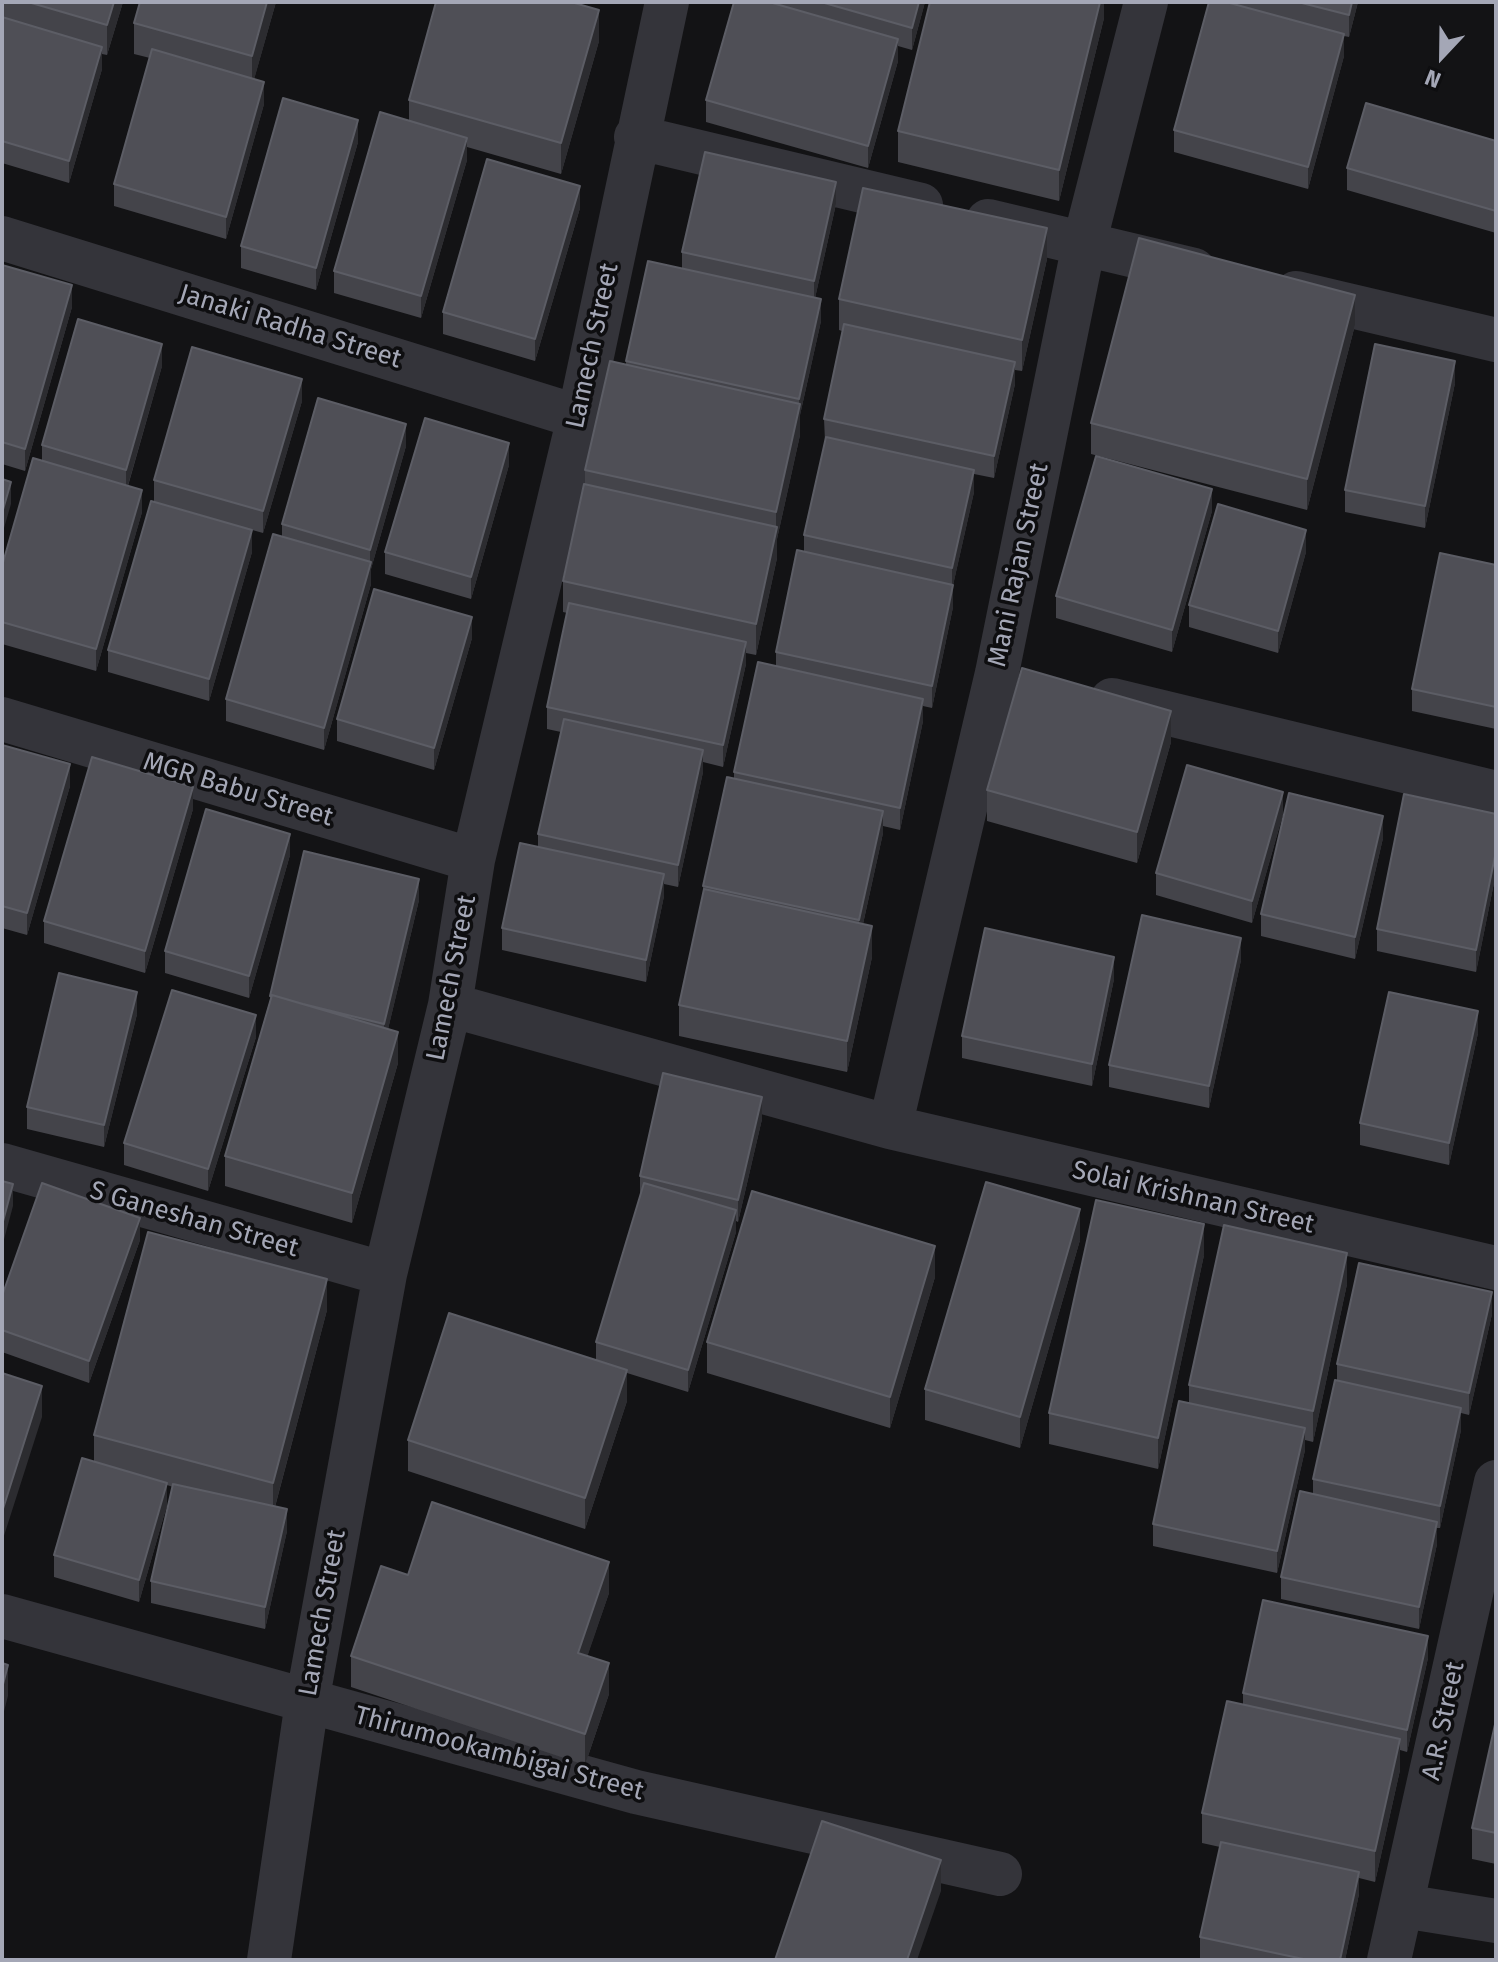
<!DOCTYPE html>
<html>
<head>
<meta charset="utf-8">
<style>
	body { margin:0 }
	#map { position:relative; width:1498px; height:1962px; overflow:hidden; background:#131315; font-family:"Fira Sans",sans-serif }
	canvas { display:block }
	.frame { position:absolute; inset:0; border:4px solid #a4a7b6; pointer-events:none }
	.north { position:absolute; left:1402px; top:16px; width:80px; height:80px; -webkit-text-stroke:6px #0e0e10; paint-order:stroke; rotate:202deg; font-size:22px; font-weight:700; line-height:32px; text-align:center; color:#a4a7b6 }
	.north::after { content:''; display:block; margin:auto; width:28px; height:36px; background:#a4a7b6; clip-path:polygon(50% 0,100% 100%,50% 72%,0 100%) }
</style>
</head>
<body>
<div id="map">
<canvas width="1498" height="1962"></canvas>
<div class="frame"></div>
<div class="north">N</div>
</div>
<script>
const c = document.querySelector('canvas').getContext('2d');
c.lineJoin = 'round';
const toPath = rows => new Path2D(rows.map(r => 'M' + r).join(''));
function trace(path, color, width, dash) { c.strokeStyle = color; c.lineWidth = width; c.lineCap = dash ? 'butt' : 'round'; c.setLineDash(dash || []); c.stroke(path); }
function fill(path, color) { c.fillStyle = color; c.fill(path, 'evenodd'); }
function write(font, color, halo, rows, align = 'center') {
  c.font = font + ' "Fira Sans",sans-serif'; c.lineWidth = 7; c.setLineDash([]); c.textBaseline = 'middle'; c.strokeStyle = halo; c.fillStyle = color; for (const [text, x, y, turn = 0] of rows) {
    c.save(); c.translate(x, y); c.rotate((+turn || 0) * Math.PI / 180); c.textAlign = isNaN(turn) ? turn : align; if (halo) c.strokeText(text, 0, 0); c.fillText(text, 0, 0); c.restore();
  }
}
trace(toPath([
	[636,137,921,205],
	[988,221,1194,270],
	[2,238,579,417],
	[1296,293,1496,340],
	[1112,700,1496,793],
	[2,719,473,860],
	[450,1005,890,1127,1496,1268],
	[890,1127,997,673,1084,244,1146,2],
	[2,1165,385,1274],
	[2,1616,636,1792,1000,1874],
	[1403,1906,1496,1921],
	[269,1960,307,1702,385,1274,450,1005,473,860,579,417,667,2],
	[1389,1960,1496,1482]
]), '#34343a', 44);
fill(toPath([
	[2,2,123,2,107,55,102,54,102,69,69,183,2,163],
	[140,2,276,2,254,79,264,104,226,239,114,206,114,184,150,58,134,54,134,23],
	[779,2,925,2,912,50,898,46,898,61,868,168,706,122,706,100,779,5],
	[1104,2,1104,18,1059,201,898,162,898,131],
	[1209,2,1358,2,1349,37,1344,36,1344,56,1308,189,1174,152,1174,130],
	[599,41,561,174,467,147,467,160,421,318,334,293,334,271,409,121,409,100],
	[1496,141,1496,233,1347,190,1347,168],
	[358,142,316,290,241,268,241,246],
	[836,204,815,298,821,321,800,415,800,435,777,539,777,558,756,655,746,653,746,664,723,767,703,762,703,772,678,887,664,884,664,896,646,982,502,950,502,928,538,847,538,834,561,732,547,729,547,707,567,613,563,612,563,581,585,484,585,470,626,365,626,361,682,269,682,252],
	[580,208,535,361,443,334,443,312],
	[1047,259,1022,371,1015,370,1015,384,994,478,974,474,974,492,953,585,953,607,932,708,923,706,923,721,900,830,883,826,883,833,863,924,872,957,847,1072,679,1036,679,1005,703,893,703,886,734,779,734,772,776,666,776,652,804,552,804,535,825,441,824,419,842,331,839,330,839,299],
	[2,265,72,307,25,471,2,464],
	[1355,325,1307,510,1091,454,1091,423],
	[162,366,128,486,142,512,96,671,2,644,2,566,42,461,42,445],
	[1455,383,1425,528,1345,512,1345,490],
	[302,401,263,533,174,508,252,552,209,701,108,672,108,650,154,502,154,480],
	[406,446,371,569,371,584,324,750,226,721,226,699,282,536,282,524],
	[509,465,471,599,385,574,385,552],
	[1212,511,1172,652,1056,618,1056,596],
	[1306,552,1278,653,1189,627,1189,605],
	[1496,565,1496,729,1412,711,1412,689],
	[472,638,434,770,337,741,337,719],
	[1171,742,1137,863,987,821,987,790],
	[2,745,70,786,27,935,2,928],
	[193,809,145,973,44,943,44,921],
	[1283,814,1252,923,1156,895,1156,873],
	[1496,814,1496,873,1476,972,1377,951,1377,929],
	[1383,838,1355,959,1261,936,1261,914],
	[290,855,249,998,165,973,165,951],
	[419,900,388,1029,398,1063,352,1223,225,1186,225,1156,270,1000,270,996],
	[1241,960,1209,1108,1109,1087,1109,1065],
	[1114,979,1092,1086,962,1058,962,1036],
	[137,1014,104,1147,27,1129,27,1107],
	[1478,1033,1449,1165,1360,1145,1360,1123],
	[256,1037,208,1191,124,1165,124,1143],
	[762,1119,738,1222,736,1221,736,1232,688,1392,627,1373,627,1401,585,1529,408,1471,408,1440,596,1360,596,1342,640,1197,640,1176],
	[140,1240,89,1383,2,1352,2,1296],
	[1080,1240,1020,1448,925,1420,925,1389],
	[1204,1255,1158,1469,1049,1444,1049,1413],
	[935,1277,890,1428,707,1373,707,1342],
	[1347,1284,1313,1442,1305,1440,1305,1450,1277,1573,1153,1546,1153,1524,1189,1403,1189,1385],
	[327,1310,275,1507,287,1531,265,1629,151,1603,151,1581,173,1487,167,1485,167,1505,139,1602,54,1577,54,1555,94,1461,94,1435],
	[1492,1314,1469,1415,1461,1413,1461,1430,1440,1528,1437,1528,1437,1544,1419,1629,1281,1599,1281,1577,1313,1494,1313,1479,1337,1380,1337,1364],
	[408,1575,609,1593,587,1656,609,1694,585,1765,351,1687,351,1656],
	[1428,1658,1407,1752,1400,1750,1400,1770,1375,1882,1359,1878,1359,1894,1345,1960,1207,1960,1200,1959,1200,1937,1220,1847,1202,1843,1202,1813,1243,1704,1243,1693],
	[1496,1720,1496,1864,1472,1859,1472,1828]
]), '#44444a');
fill(toPath([
	[114,2,123,2,107,55,107,25],
	[267,2,276,2,252,87,252,56],
	[919,2,925,2,912,50,912,28],
	[1100,2,1104,2,1104,18,1059,201,1059,170],
	[1352,2,1358,2,1349,37,1349,15],
	[599,10,599,41,561,174,561,143],
	[1344,34,1344,56,1308,189,1308,167],
	[898,39,898,61,868,168,868,146],
	[102,47,102,69,69,183,69,161],
	[264,82,264,104,226,239,226,217],
	[358,120,358,142,316,290,316,268],
	[467,138,467,160,421,318,421,296],
	[836,182,836,204,814,303,814,281],
	[580,186,580,208,535,361,535,339],
	[1047,228,1047,259,1022,371,1022,340],
	[72,285,72,307,25,471,25,449],
	[1355,295,1355,325,1307,510,1307,479],
	[821,299,821,321,800,415,800,435,777,539,777,558,756,655,756,624,776,532,776,512,799,410,799,399],
	[162,344,162,366,126,492,126,470],
	[1455,361,1455,383,1425,528,1425,506],
	[1015,362,1015,384,994,478,994,456],
	[302,379,302,401,263,533,263,511],
	[406,424,406,446,371,569,371,584,324,750,324,728,370,565,370,550],
	[509,443,509,465,471,599,471,577],
	[974,470,974,492,952,590,952,568],
	[11,482,11,504,2,535,2,513],
	[1212,489,1212,511,1172,652,1172,630],
	[142,490,142,512,96,671,96,649],
	[252,530,252,552,209,701,209,679],
	[1306,530,1306,552,1278,653,1278,631],
	[953,585,953,607,932,708,932,686],
	[472,617,472,638,434,770,434,748],
	[746,642,746,664,723,767,723,745],
	[923,699,923,721,900,830,900,808],
	[1171,711,1171,742,1137,863,1137,832],
	[703,750,703,772,678,887,678,865],
	[70,764,70,786,27,935,27,913],
	[193,787,193,809,145,973,145,951],
	[1283,792,1283,814,1252,923,1252,901],
	[883,811,883,833,859,942,859,920],
	[1383,816,1383,838,1355,959,1355,937],
	[290,834,290,855,249,998,249,976],
	[1496,851,1496,873,1476,972,1476,950],
	[664,874,664,896,646,982,646,960],
	[419,879,419,900,384,1046,384,1024],
	[872,926,872,957,847,1072,847,1041],
	[1241,938,1241,960,1209,1108,1209,1086],
	[1114,957,1114,979,1092,1086,1092,1064],
	[137,992,137,1014,104,1147,104,1125],
	[1478,1011,1478,1033,1449,1165,1449,1143],
	[256,1015,256,1037,208,1191,208,1169],
	[398,1032,398,1063,352,1223,352,1193],
	[762,1097,762,1119,738,1222,738,1200],
	[13,1184,13,1206,2,1247,2,1225],
	[1080,1209,1080,1240,1020,1448,1020,1417],
	[736,1210,736,1232,688,1392,688,1370],
	[140,1218,140,1240,89,1383,89,1361],
	[1204,1224,1204,1255,1158,1469,1158,1438],
	[935,1246,935,1277,890,1428,890,1397],
	[1347,1253,1347,1284,1313,1442,1313,1411],
	[327,1279,327,1310,273,1514,273,1483],
	[1492,1292,1492,1314,1469,1415,1469,1393],
	[627,1370,627,1401,585,1529,585,1498],
	[42,1386,42,1417,2,1542,2,1512],
	[1461,1408,1461,1430,1440,1528,1440,1506],
	[1305,1428,1305,1450,1277,1573,1277,1551],
	[167,1483,167,1505,139,1602,139,1580],
	[287,1509,287,1531,265,1629,265,1607],
	[1437,1522,1437,1544,1419,1629,1419,1607],
	[609,1562,609,1593,578,1684,578,1653],
	[1428,1636,1428,1658,1407,1752,1407,1730],
	[609,1663,609,1694,585,1765,585,1734],
	[8,1665,8,1696,2,1719,2,1688],
	[1400,1739,1400,1770,1375,1882,1375,1851],
	[941,1860,941,1891,917,1960,907,1960],
	[1359,1872,1359,1894,1345,1960,1340,1960]
]), '#2c2c30');
const building = toPath([
	[28,2,114,2,107,25,28,2],
	[140,2,267,2,252,56,134,23,140,2],
	[436,2,571,2,599,10,561,143,409,100,436,2],
	[734,2,769,2,898,39,868,146,706,100,734,2],
	[821,2,919,2,912,28,821,2],
	[930,2,1100,2,1059,170,898,131,930,2],
	[1209,2,1226,2,1344,34,1308,167,1174,130,1209,2],
	[1298,2,1352,2,1349,15,1298,2],
	[2,17,102,47,69,161,2,141,2,17],
	[152,49,264,82,226,217,114,184,152,49],
	[283,98,358,120,316,268,241,246,283,98],
	[1366,103,1496,141,1496,211,1347,168,1366,103],
	[380,112,467,138,421,296,334,271,380,112],
	[705,152,836,182,814,281,682,252,705,152],
	[487,159,580,186,535,339,443,312,487,159],
	[863,188,1047,228,1022,340,839,299,863,188],
	[1139,238,1355,295,1307,479,1091,423,1139,238],
	[648,261,821,299,799,399,626,361,648,261],
	[2,265,72,285,25,449,2,442,2,265],
	[78,319,162,344,126,470,42,445,78,319],
	[844,324,1015,362,994,456,824,419,844,324],
	[1375,344,1455,361,1425,506,1345,490,1375,344],
	[192,347,302,379,263,511,154,480,192,347],
	[610,361,800,404,776,512,585,470,610,361],
	[318,398,406,424,370,550,282,524,318,398],
	[425,418,509,443,471,577,385,552,425,418],
	[826,437,974,470,952,568,804,535,826,437],
	[1096,456,1212,489,1172,630,1056,596,1096,456],
	[33,458,142,490,96,649,2,622,2,566,33,458],
	[2,479,11,482,2,513,2,479],
	[584,484,777,527,756,624,563,581,584,484],
	[151,501,252,530,209,679,108,650,151,501],
	[1218,504,1306,530,1278,631,1189,605,1218,504],
	[273,534,371,562,324,728,226,699,273,534],
	[797,550,953,585,932,686,776,652,797,550],
	[1440,553,1496,565,1496,707,1412,689,1440,553],
	[374,589,472,617,434,748,337,719,374,589],
	[569,603,746,642,723,745,547,707,569,603],
	[758,662,923,699,900,808,734,772,758,662],
	[1022,668,1171,711,1137,832,987,790,1022,668],
	[564,719,703,750,678,865,538,834,564,719],
	[2,745,70,764,27,913,2,906,2,745],
	[92,757,193,787,145,951,44,921,92,757],
	[1187,765,1283,792,1252,901,1156,873,1187,765],
	[727,777,883,811,859,920,703,886,727,777],
	[1289,793,1383,816,1355,937,1261,914,1289,793],
	[1404,794,1496,814,1496,851,1476,950,1377,929,1404,794],
	[206,809,290,834,249,976,165,951,206,809],
	[520,843,664,874,646,960,502,928,520,843],
	[304,851,419,879,384,1024,303,1004,272,995,270,996,304,851],
	[704,889,872,926,847,1041,679,1005,704,889],
	[1142,915,1241,938,1209,1086,1109,1065,1142,915],
	[985,928,1114,957,1092,1064,962,1036,985,928],
	[59,973,137,992,104,1125,27,1107,59,973],
	[172,990,256,1015,208,1169,124,1143,172,990],
	[1389,992,1478,1011,1449,1143,1360,1123,1389,992],
	[272,995,398,1032,352,1193,225,1156,272,995],
	[663,1073,762,1097,738,1200,640,1176,663,1073],
	[2,1181,13,1184,2,1225,2,1181],
	[986,1182,1080,1209,1020,1417,925,1389,986,1182],
	[42,1183,140,1218,89,1361,2,1330,2,1296,42,1183],
	[644,1183,736,1210,688,1370,596,1342,644,1183],
	[752,1191,935,1246,890,1397,707,1342,752,1191],
	[1096,1200,1204,1224,1158,1438,1049,1413,1096,1200],
	[1224,1225,1347,1253,1313,1411,1189,1385,1224,1225],
	[148,1232,327,1279,273,1483,94,1435,148,1232],
	[1359,1263,1492,1292,1469,1393,1337,1364,1359,1263],
	[449,1313,627,1370,585,1498,408,1440,449,1313],
	[2,1373,42,1386,2,1512,2,1373],
	[1335,1380,1461,1408,1440,1506,1313,1479,1335,1380],
	[1179,1401,1305,1428,1277,1551,1153,1524,1179,1401],
	[82,1458,167,1483,139,1580,54,1555,82,1458],
	[173,1484,287,1509,265,1607,151,1581,173,1484],
	[1300,1491,1437,1522,1419,1607,1281,1577,1300,1491],
	[432,1502,609,1562,578,1653,609,1663,585,1734,351,1656,381,1566,408,1575,432,1502],
	[1263,1600,1428,1636,1407,1730,1243,1693,1263,1600],
	[2,1663,8,1665,2,1688,2,1663],
	[1227,1701,1400,1739,1375,1851,1202,1813,1227,1701],
	[1496,1720,1496,1833,1472,1828,1496,1720],
	[822,1821,941,1860,907,1960,775,1960,822,1821],
	[1221,1842,1359,1872,1340,1960,1308,1960,1200,1937,1221,1842]
]);
fill(building, '#4f4f56');
trace(building, '#5c5d65', 2);
write('26px', '#a4a7b6', '#0e0e10', [
	["Janaki Radha Street",290,327,17],
	["Lamech Street",593,346,-78],
	["Mani Rajan Street",1019,565,-78],
	["MGR Babu Street",238,790,17],
	["Lamech Street",452,978,-79],
	["Solai Krishnan Street",1193,1198,13],
	["S Ganeshan Street",194,1220,16],
	["Lamech Street",323,1613,-80],
	["A.R. Street",1444,1721,-78],
	["Thirumookambigai Street",499,1754,15]
]);
</script>
</body>
</html>
